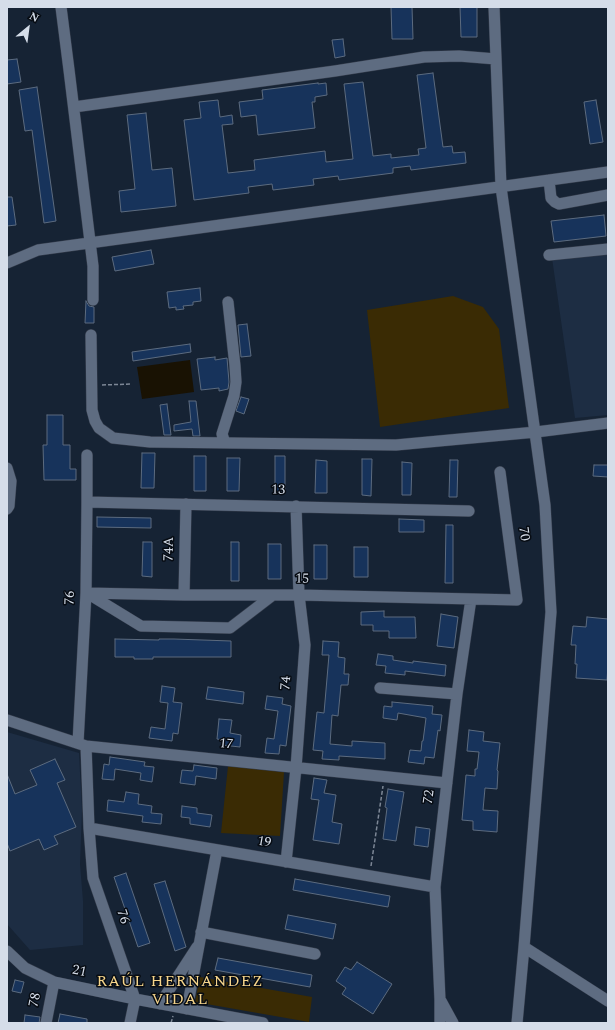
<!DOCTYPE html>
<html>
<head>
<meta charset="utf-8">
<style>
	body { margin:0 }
	#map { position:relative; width:615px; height:1030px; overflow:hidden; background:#162334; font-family:Spectral,serif }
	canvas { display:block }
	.frame { position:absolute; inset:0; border:8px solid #d5dde9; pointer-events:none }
	.north { position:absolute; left:8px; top:8px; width:40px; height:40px; -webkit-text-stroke:3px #070c13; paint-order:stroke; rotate:29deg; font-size:11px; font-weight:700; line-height:16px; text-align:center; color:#d5dde9 }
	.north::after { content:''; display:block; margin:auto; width:14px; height:18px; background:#d5dde9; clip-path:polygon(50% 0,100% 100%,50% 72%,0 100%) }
</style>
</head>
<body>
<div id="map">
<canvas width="615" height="1030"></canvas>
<div class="frame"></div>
<div class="north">N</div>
</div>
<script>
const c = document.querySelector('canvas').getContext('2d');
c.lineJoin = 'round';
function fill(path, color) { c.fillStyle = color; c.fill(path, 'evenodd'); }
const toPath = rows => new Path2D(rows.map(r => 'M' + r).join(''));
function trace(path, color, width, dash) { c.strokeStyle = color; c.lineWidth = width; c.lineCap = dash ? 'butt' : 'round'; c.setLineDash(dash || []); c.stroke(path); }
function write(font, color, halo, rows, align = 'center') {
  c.font = font + ' Spectral,serif'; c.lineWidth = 3; c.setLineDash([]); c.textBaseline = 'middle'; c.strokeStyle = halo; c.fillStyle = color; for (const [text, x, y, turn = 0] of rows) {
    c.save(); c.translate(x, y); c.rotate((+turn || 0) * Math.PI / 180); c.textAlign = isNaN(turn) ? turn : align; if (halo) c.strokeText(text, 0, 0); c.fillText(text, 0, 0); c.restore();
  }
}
fill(toPath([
	[608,252,608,415,575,418,552,258],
	[7,732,79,753,82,810,80,864,83,901,83,945,30,950,7,924]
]), '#1d2d43');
fill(toPath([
	[453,296,483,307,499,329,509,408,380,427,367,310],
	[228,766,284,772,280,836,221,833],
	[200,977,312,997,309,1022,195,1002]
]), '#3a2b04');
fill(toPath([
	[190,360,194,392,142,399,137,367]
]), '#191203');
const building = toPath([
	[391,7,412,7,413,39,392,39,391,7],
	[460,7,477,7,477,37,461,37,460,7],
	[343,39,345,56,335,58,332,40,343,39],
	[17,59,21,82,7,84,7,60,17,59],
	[433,73,443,147,452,146,453,153,465,152,466,163,411,170,410,166,393,168,393,173,339,180,338,176,313,179,314,185,273,190,272,184,248,187,249,193,194,200,184,120,201,118,199,102,218,100,220,117,232,115,233,124,222,125,228,173,255,170,254,160,325,151,326,162,353,159,344,84,363,82,373,156,391,154,391,158,419,155,418,149,426,148,417,75,433,73],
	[318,83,318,84,326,83,327,95,315,97,315,102,312,102,315,128,258,135,256,115,241,117,239,102,263,99,262,90,318,83],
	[37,87,56,221,44,223,32,130,25,131,19,90,37,87],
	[596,100,603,142,590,144,584,102,596,100],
	[146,113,152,170,172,168,176,206,121,212,119,191,135,189,127,115,146,113],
	[7,197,12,197,16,225,7,226,7,197],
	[604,215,606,236,554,242,551,221,604,215],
	[151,250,154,264,115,271,112,257,151,250],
	[200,288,201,301,193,302,193,305,183,306,184,309,176,310,176,307,169,308,167,292,200,288],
	[86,301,89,306,94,307,94,323,85,323,86,301],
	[247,324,251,356,241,357,238,325,247,324],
	[190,344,191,352,133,361,132,352,190,344],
	[215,357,215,360,227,358,229,382,228,389,219,391,219,388,201,390,197,359,215,357],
	[241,397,249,399,244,414,236,411,241,397],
	[189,401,196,401,200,436,193,436,192,429,174,431,174,425,191,422,189,401],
	[167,404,171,435,164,435,160,405,167,404],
	[47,415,63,415,63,445,70,445,70,469,76,469,76,480,44,480,43,445,47,445,47,415],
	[142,453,155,453,154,488,141,488,142,453],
	[194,456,206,456,206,491,194,491,194,456],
	[275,456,285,456,285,492,275,492,275,456],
	[227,458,240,458,239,491,227,491,227,458],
	[362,459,372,459,371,496,362,495,362,459],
	[316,460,327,461,327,493,315,493,316,460],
	[450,460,458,460,457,497,449,497,450,460],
	[402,462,412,463,411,495,402,495,402,462],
	[594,465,608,465,608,477,593,476,594,465],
	[97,517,151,518,151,528,97,527,97,517],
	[399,519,424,520,424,532,399,532,399,519],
	[446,525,453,525,453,583,445,583,446,525],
	[143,542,152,542,152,577,142,576,143,542],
	[231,542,239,542,239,581,231,581,231,542],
	[268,544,281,544,281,579,268,579,268,544],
	[314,545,327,545,327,579,314,579,314,545],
	[354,547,368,547,368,577,354,577,354,547],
	[384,611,384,617,415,617,416,638,389,638,389,631,373,631,373,625,361,625,361,612,384,611],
	[441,614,458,617,454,648,437,646,441,614],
	[587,617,608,619,608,666,607,680,576,678,577,664,575,664,576,645,571,645,573,626,586,627,587,617],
	[115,639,159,640,159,639,174,639,231,641,231,657,153,657,153,659,134,659,134,657,115,657,115,639],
	[323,641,339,642,338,657,345,658,344,674,349,674,348,685,341,685,338,716,332,715,330,744,352,746,352,741,385,743,385,759,339,756,339,760,322,759,323,751,313,750,317,712,324,713,329,655,322,655,323,641],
	[378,654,393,656,393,660,413,663,413,661,446,665,445,676,405,671,405,675,385,673,386,666,376,665,378,654],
	[162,686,175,688,173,702,182,703,178,734,173,733,172,741,149,738,151,727,165,729,168,703,160,702,162,686],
	[208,687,244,692,243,704,206,699,208,687],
	[267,696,283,698,282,704,291,706,286,746,280,745,279,754,265,753,267,738,274,739,278,711,265,709,267,696],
	[392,702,433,706,432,714,442,715,440,731,438,730,434,758,425,757,424,764,408,762,410,750,421,751,422,741,423,741,426,718,398,713,397,720,383,718,384,706,392,707,392,702],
	[219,719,232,720,230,733,241,735,240,747,222,745,223,740,217,739,219,719],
	[469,730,484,732,483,741,500,743,497,770,498,771,497,789,485,788,483,810,498,811,497,832,473,830,473,821,462,820,466,775,475,776,475,769,477,769,479,752,467,751,469,730],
	[110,757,145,762,144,766,154,767,152,782,140,780,141,773,115,769,114,780,102,779,104,764,109,765,110,757],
	[55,759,65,780,57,783,76,827,54,836,58,844,44,850,39,839,10,851,7,843,7,774,15,794,37,785,30,770,55,759],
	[194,765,217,768,216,779,196,776,195,785,180,783,182,770,193,771,194,765],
	[314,778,327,780,324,793,336,795,332,822,342,824,339,844,313,840,319,800,311,799,314,778],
	[388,789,404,792,396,841,383,839,387,808,385,807,388,789],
	[126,792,139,794,138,804,152,806,151,813,162,814,161,824,142,822,143,816,107,811,108,800,124,802,126,792],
	[182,806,197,808,197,813,212,815,210,827,190,824,190,818,181,817,182,806],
	[416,827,430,829,428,847,414,845,416,827],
	[126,873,150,943,138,947,114,877,126,873],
	[295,879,390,896,388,907,293,890,295,879],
	[165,881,186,947,175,951,154,884,165,881],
	[288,915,336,924,333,939,285,929,288,915],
	[218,958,312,975,310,987,215,970,218,958],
	[357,962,392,984,373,1014,342,994,346,988,336,981,345,967,351,970,357,962],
	[15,980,24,982,21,993,12,991,15,980],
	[60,1014,87,1019,87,1023,58,1023,60,1014],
	[25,1015,40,1017,39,1023,24,1023,25,1015]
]);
fill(building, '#17335b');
trace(building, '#5c6b7f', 1);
const minor = toPath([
	[61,7,69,70,93,266,93,300],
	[494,7,501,187,545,505,551,612,524,947,517,1023],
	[74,107,335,71,424,57,459,56,496,59],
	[549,180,551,198,555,202,559,204,608,195],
	[549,255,608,249],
	[7,263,38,250,608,172],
	[91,335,92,410,95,421,99,428,113,438,150,442,396,445,536,432,608,423],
	[225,443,222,434,234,396,236,382,235,366,228,302],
	[7,468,11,481,9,506,7,509],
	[87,502,469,511],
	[86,593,184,595,299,595,517,600,500,472],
	[87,593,141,626,230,628,273,595],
	[184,595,186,504],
	[380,688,457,694],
	[7,720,86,746,447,783],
	[78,743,86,593,87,502,87,455],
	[86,746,89,828,93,878,135,999,130,1023],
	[89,828,435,887],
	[286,862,296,768,305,645,299,595,296,506],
	[201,932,315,954],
	[524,947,608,1001],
	[7,951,25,968,54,982,135,999,263,1023],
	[441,1001,453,1023],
	[160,1004,197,947],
	[187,1009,217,850],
	[46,1023,54,982],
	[440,1023,440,1000,435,887,457,694,471,599]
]);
trace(minor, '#353d4c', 12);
trace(toPath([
	[102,385,132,384],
	[371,866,383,786],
	[171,1023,173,1016]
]), '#7d8796', 1.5, [4, 2]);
trace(minor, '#5e6c81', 11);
write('14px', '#d5dde9', '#070c13', [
	["13",278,491,1],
	["70",523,534,82],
	["74A",170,549,-89],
	["15",302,580,1],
	["76",71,598,-88],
	["74",287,683,-86],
	["17",226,745,6],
	["72",430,797,-83],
	["19",264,843,10],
	["76",122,917,71],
	["21",79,972,12],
	["78",36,1000,-79]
]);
c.letterSpacing = '1px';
write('16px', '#f6d58b', '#070c13', [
	["RAÚL HERNÁNDEZ",180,983],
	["VIDAL",180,1001]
]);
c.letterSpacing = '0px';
</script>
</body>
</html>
